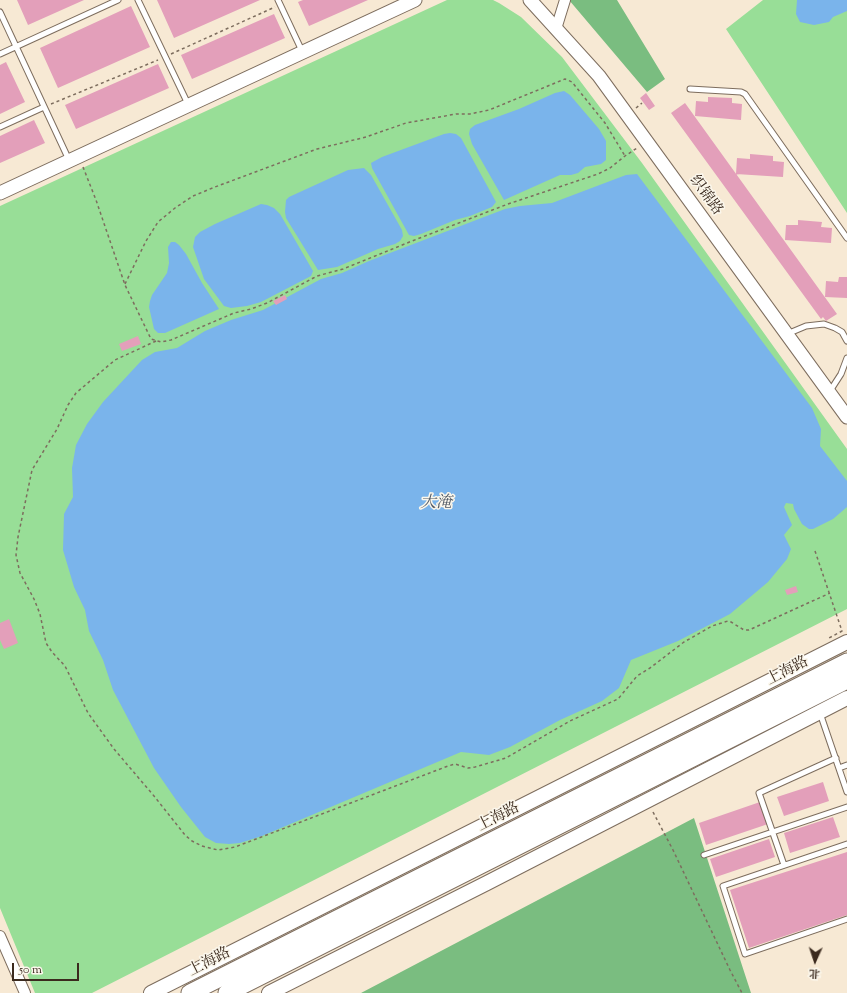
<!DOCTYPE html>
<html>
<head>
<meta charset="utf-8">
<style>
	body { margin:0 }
	#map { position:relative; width:847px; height:993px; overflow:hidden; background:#f7e9d4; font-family:"Sorts Mill Goudy","Noto Serif SC",serif }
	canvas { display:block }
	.north { position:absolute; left:795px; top:941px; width:40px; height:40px; -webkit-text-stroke:3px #fbf7ec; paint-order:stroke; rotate:183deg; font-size:11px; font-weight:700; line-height:16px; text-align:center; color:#3b2a1e }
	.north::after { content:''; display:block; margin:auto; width:14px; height:18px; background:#3b2a1e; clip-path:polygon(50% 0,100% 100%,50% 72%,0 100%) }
	.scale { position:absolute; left:12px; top:963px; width:67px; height:18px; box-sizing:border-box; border:2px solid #3b2a1e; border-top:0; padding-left:5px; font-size:12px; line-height:14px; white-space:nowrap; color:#3b2a1e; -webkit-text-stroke:3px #fbf7ec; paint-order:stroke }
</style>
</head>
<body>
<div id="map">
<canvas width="847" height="993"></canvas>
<div class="north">北</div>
<div class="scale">50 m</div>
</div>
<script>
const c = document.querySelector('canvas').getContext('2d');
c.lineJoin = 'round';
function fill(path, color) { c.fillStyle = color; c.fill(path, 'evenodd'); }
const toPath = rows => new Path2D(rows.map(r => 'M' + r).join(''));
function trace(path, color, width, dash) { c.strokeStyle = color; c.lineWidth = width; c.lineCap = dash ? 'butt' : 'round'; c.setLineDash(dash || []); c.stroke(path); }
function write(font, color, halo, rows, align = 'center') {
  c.font = font + ' "Sorts Mill Goudy","Noto Serif SC",serif'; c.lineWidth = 3; c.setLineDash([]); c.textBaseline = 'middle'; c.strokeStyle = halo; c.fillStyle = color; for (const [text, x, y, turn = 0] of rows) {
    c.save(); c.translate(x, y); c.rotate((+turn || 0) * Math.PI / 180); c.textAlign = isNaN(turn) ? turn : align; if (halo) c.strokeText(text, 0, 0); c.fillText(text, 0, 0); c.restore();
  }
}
fill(toPath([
	[447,0,493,0,499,3,521,17,562,57,642,163,847,449,847,609,92,993,35,993,0,908,0,206],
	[763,0,847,0,847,213,726,29]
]), '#98de97');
fill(toPath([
	[569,0,617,0,665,79,647,92],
	[694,818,751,993,361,993]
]), '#7abd80');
fill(toPath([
	[797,0,847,0,847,11,833,17,829,22,814,25,800,22,796,14],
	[564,91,570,95,599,129,606,141,606,160,601,164,585,167,578,173,571,175,560,175,504,200,472,144,469,134,470,129,475,125,519,109,555,93],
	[450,133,456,134,461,138,496,202,492,207,470,216,455,220,421,234,414,236,409,235,372,168,371,163,382,157,444,134],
	[364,168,371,175,402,230,403,236,400,241,395,244,378,249,337,267,318,270,286,218,285,212,286,200,289,197,348,170],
	[637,174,812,408,821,429,820,446,847,481,847,507,833,519,813,529,809,529,802,524,794,509,793,504,786,503,784,507,792,525,784,535,791,549,787,559,768,582,730,614,678,641,631,660,619,688,602,701,560,720,510,747,489,755,461,752,262,836,240,843,229,844,216,843,205,837,181,807,154,768,113,690,103,660,89,631,85,610,74,587,63,550,64,514,73,497,72,468,76,445,87,424,103,402,142,360,155,352,177,348,205,331,231,320,263,310,321,279,342,273,369,261,505,209,520,206,552,203,626,175],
	[261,204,267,205,274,208,280,214,313,271,311,276,261,302,247,306,231,308,224,306,204,279,193,247,195,237,200,232,215,224],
	[171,242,175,242,179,245,186,254,202,283,219,309,165,333,158,333,154,329,149,307,150,301,152,295,167,273,169,263,168,247]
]), '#7ab4eb');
fill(toPath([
	[17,0,84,0,28,25],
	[157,0,260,0,174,38],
	[303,0,368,0,309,26,298,2],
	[131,6,150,47,58,88,40,48],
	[274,14,285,38,192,79,181,55],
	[6,62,25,102,0,114,0,65],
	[158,64,169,88,76,129,65,105],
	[646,93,655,106,649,110,640,98],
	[708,97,732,98,732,103,742,104,741,120,695,116,696,101,708,102],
	[685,103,837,314,826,321,823,317,821,319,671,113],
	[34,120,45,143,0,163,0,136],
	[750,154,773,156,773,161,784,162,783,177,736,174,737,158,750,159],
	[798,220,822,222,821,227,832,228,831,243,785,240,786,225,798,225],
	[839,277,847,277,847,298,825,297,826,281,838,282],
	[285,295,287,299,276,305,273,301],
	[138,336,141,344,122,351,119,344],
	[796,586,798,592,787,595,785,590],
	[9,619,18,643,4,649,0,640,0,623],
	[823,782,829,801,784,816,777,797],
	[760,802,768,824,706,845,699,823],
	[833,817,840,837,790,853,784,833],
	[769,839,775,857,716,877,710,859],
	[847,852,847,915,749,948,730,890]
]), '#e39fba');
const service = toPath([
	[138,0,188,104],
	[278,0,302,51],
	[0,12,69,160],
	[0,54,118,0],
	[690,89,741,92,745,94,847,238],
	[0,127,44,107],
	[787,334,806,326,824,324,835,328,842,332,847,341],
	[830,391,841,374,847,358],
	[820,713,847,792],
	[839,768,847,765],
	[847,844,723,886,745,954,847,919],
	[704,855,847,807],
	[784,865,759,793,836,758]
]);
const minor = toPath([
	[556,29,565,0],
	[0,936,25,993]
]);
const tertiary = toPath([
	[530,0,599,76,847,417],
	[0,193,415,0]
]);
const secondary = toPath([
	[151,993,847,642],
	[269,993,487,883,847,698]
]);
const trunk = toPath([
	[190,993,847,662],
	[227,993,847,680]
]);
trace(service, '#7d6d5e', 7);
trace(minor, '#7d6d5e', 12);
trace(tertiary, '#7d6d5e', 15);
trace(secondary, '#7d6d5e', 16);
trace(trunk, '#7d6d5e', 19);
trace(toPath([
	[171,54,275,7],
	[51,104,158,60],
	[636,108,642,103],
	[83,167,96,200,125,285,151,339,161,342,171,340,234,313,251,309,267,303,317,276,343,269,412,241,508,204,598,174,610,168,625,156,637,148],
	[125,284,146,241,158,222,175,208,193,196,215,187,317,149,366,137,406,123,456,114,470,114,489,110,565,79,572,82,605,123,625,156],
	[156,341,115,360,76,393,68,405,57,429,32,470,18,537,16,555,20,573,34,599,40,614,46,643,52,652,65,666,88,713,114,749,154,796,185,835,192,841,202,846,218,850,235,847,448,766,455,764,468,768,475,767,506,758,570,721,618,699,637,676,650,668,684,642,712,626,728,621,731,622,744,630,749,630,830,593],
	[815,551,842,631,829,638],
	[653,812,673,850,730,970,742,993]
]), '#7d6d5e', 1.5, [3, 3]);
trace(service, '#fff', 5);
trace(minor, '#fff', 10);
trace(tertiary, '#fff', 13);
trace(secondary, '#fff', 14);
trace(trunk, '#fff', 17);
write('15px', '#3b2a1e', '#fbf7ec', [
	["织锦路",705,196,54],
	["上海路",788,672,-27],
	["上海路",499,818,-27],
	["上海路",210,963,-27]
]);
write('italic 16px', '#515a66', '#fbf7ec', [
	["大淹",436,504]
]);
</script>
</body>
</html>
